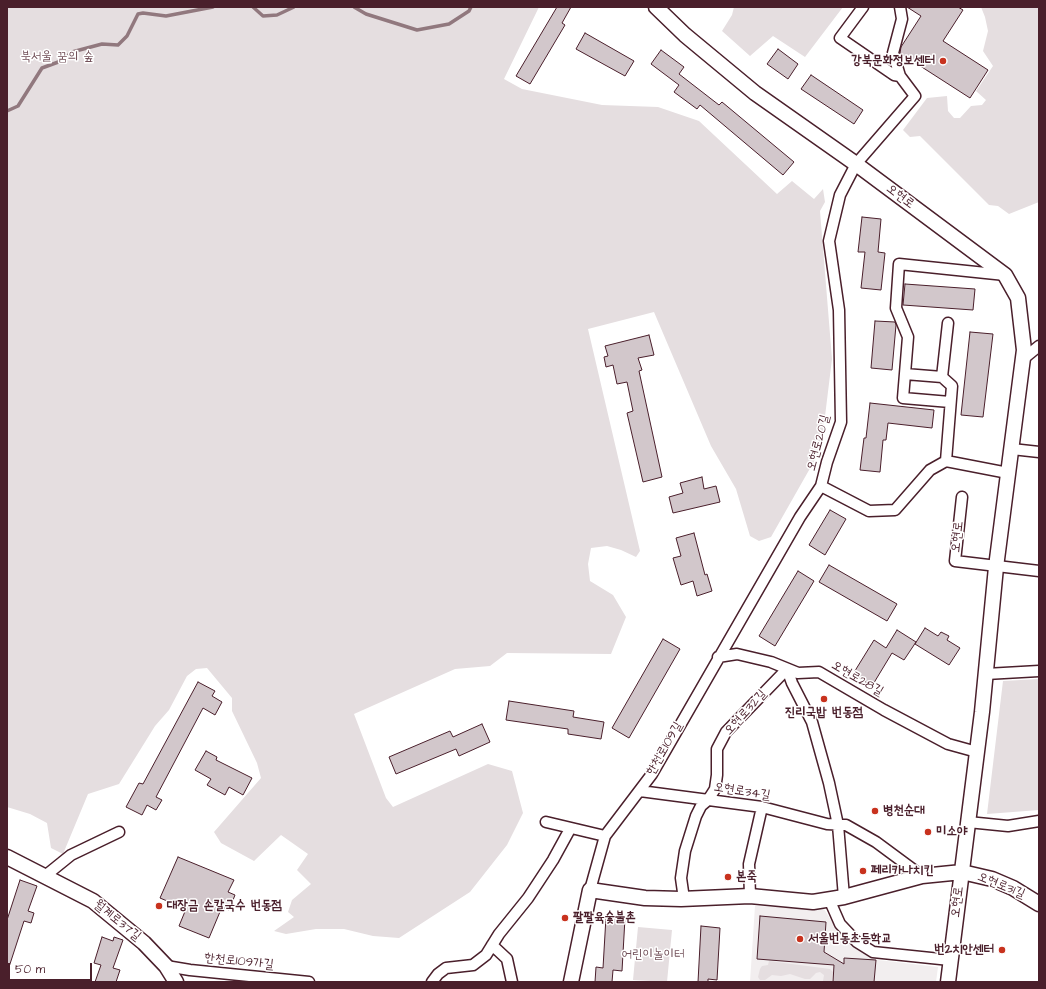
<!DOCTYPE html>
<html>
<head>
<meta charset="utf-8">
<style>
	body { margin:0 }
	#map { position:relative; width:1046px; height:989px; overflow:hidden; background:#fff; font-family:"Architects Daughter",sans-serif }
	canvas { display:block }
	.frame { position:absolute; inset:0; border:8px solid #4a1f2b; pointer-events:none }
	.scale { position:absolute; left:8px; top:963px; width:84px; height:18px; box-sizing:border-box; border:2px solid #4a1f2b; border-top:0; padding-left:5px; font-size:12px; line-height:14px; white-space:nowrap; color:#4a1f2b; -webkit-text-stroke:3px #fff; paint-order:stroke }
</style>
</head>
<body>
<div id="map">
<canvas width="1046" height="989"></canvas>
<div class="frame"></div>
<div class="scale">50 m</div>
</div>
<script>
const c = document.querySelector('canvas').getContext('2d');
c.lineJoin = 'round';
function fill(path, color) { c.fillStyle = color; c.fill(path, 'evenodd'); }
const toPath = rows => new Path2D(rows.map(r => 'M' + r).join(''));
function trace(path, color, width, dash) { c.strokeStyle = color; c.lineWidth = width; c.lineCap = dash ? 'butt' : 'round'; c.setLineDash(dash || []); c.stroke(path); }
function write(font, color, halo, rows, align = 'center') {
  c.font = font + ' "Architects Daughter","Poor Story",sans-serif'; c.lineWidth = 3; c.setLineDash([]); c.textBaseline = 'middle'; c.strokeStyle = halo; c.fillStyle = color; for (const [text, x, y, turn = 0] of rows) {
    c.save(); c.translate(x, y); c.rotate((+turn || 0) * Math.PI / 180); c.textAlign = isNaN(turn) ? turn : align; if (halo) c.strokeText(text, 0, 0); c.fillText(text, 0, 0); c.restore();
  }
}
fill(toPath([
	[755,906,824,909,836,928,857,949,878,960,938,967,936,982,750,982]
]), '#f2eeef');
fill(toPath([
	[7,7,539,7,504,79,522,89,602,105,658,107,699,121,777,194,792,181,814,199,823,189,825,202,820,211,832,359,821,449,771,537,759,541,750,536,736,489,711,446,654,312,588,329,640,551,636,557,621,550,607,546,591,548,588,564,590,581,613,595,626,617,611,654,507,653,490,666,455,669,354,714,386,798,393,807,488,764,512,771,523,813,507,845,470,892,399,938,373,936,344,929,316,929,286,934,274,931,294,917,288,912,292,900,311,884,297,870,308,854,281,835,254,861,221,843,214,832,261,778,257,763,232,711,232,698,207,668,196,669,187,676,169,710,155,726,119,784,88,794,63,854,51,848,47,823,30,814,7,807],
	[734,7,843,7,805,57,773,36,750,56,722,31,732,15],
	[981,7,1039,7,1039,202,1009,214,998,206,989,205,920,136,910,137,903,130,927,98,947,96,948,111,954,118,960,118,971,106,982,105,986,100,976,91,993,66,983,51,988,31,985,17],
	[1039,679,1039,810,987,814,1003,681],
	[638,927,672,930,667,982,633,980],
	[769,961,830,969,833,972,832,982,823,981,824,975,820,972,816,973,810,979,805,979,790,974,781,976,772,975,765,980,760,980,758,977,760,969,762,966,768,965]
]), '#e5dee0');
trace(toPath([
	[253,7,263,16,277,15,294,7],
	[354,7,366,14,417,30,449,24,469,11,471,7],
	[7,111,18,106,42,68,61,61,72,52,102,44,118,45,127,36,138,14,143,13,166,16,213,7]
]), '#91787e', 3.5);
const building = toPath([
	[557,7,571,7,562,23,565,25,530,84,516,76,557,7],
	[907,7,958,7,963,10,943,41,988,70,970,98,900,53,901,47,921,16,907,7],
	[585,33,634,61,625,76,576,49,585,33],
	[778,49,798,64,788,79,767,64,778,49],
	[661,50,684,67,679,74,719,105,722,102,794,162,783,175,700,105,697,109,674,92,679,85,651,64,661,50],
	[811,75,863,110,854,124,801,89,811,75],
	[862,217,881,219,878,252,885,253,881,290,861,288,865,252,858,252,862,217],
	[905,284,975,289,973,310,903,305,905,284],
	[875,321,895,322,896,325,892,370,871,368,875,321],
	[970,332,993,334,983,417,961,415,970,332],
	[649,335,654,355,638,358,642,370,639,371,662,477,643,482,627,413,633,411,627,382,617,384,613,365,606,367,604,357,608,356,605,346,649,335],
	[870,403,934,410,932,428,888,423,886,440,883,440,880,472,860,470,864,438,866,438,870,403],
	[702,477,704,489,716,486,720,502,673,513,669,497,683,493,680,483,702,477],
	[830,510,846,519,825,555,809,545,830,510],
	[694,533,705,575,707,574,712,591,697,596,693,581,681,585,673,558,681,556,676,538,694,533],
	[829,565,897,604,887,621,819,582,829,565],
	[798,571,814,581,775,646,759,636,798,571],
	[925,628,938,636,941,632,949,636,947,640,960,648,949,665,915,644,925,628],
	[897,630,916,642,904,660,892,653,872,686,853,674,874,640,886,648,897,630],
	[663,639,680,649,629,738,612,728,663,639],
	[198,682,215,691,212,696,222,702,215,715,203,708,156,797,162,800,156,810,147,805,142,815,126,807,139,783,143,784,198,682],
	[509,701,574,711,573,717,604,722,601,739,568,734,568,729,506,720,509,701],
	[482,724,490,742,459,756,456,749,396,774,389,757,450,731,453,737,482,724],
	[206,751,217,757,216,760,252,778,243,795,229,787,225,795,207,785,211,779,195,770,206,751],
	[178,857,234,880,228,892,235,895,229,910,222,907,209,938,179,926,186,909,160,898,178,857],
	[20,880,37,886,28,911,34,913,31,923,24,921,9,967,7,967,7,920,20,880],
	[760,916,826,922,824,952,844,964,844,958,876,960,874,982,833,982,834,965,757,959,760,916],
	[606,917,625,918,622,971,613,970,612,982,595,982,596,967,603,968,606,917],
	[701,926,720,928,717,980,708,979,708,982,698,982,701,926],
	[102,937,113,941,114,937,123,940,113,968,120,970,116,982,95,982,101,965,94,963,102,937]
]);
fill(building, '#d2c7cb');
trace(building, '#4a1f2b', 1);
const street = toPath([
	[863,7,840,38,894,75,900,76],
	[1023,359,1039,346],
	[905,374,942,377],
	[950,402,903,398,908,337,896,308,899,264,1005,275],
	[1012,449,1039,452],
	[946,461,952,386,942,377,948,323],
	[821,486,869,511,895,510,930,470,946,461,1008,473],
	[962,497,955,561,1039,571],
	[718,657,737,654,771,662,798,673,819,672,884,710,948,744,977,752],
	[986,674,1039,671],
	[640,791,762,807,827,824,846,825,876,842,922,876],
	[546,822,605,836],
	[968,822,1008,826,1039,821],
	[45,876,71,855,119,832],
	[590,890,605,836,652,774,800,517,821,486,827,462,841,422,839,310,829,241,840,195,856,164,915,96,900,76,893,53,902,19,900,7],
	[750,896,749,864,762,807],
	[684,899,681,878,685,851,696,816,701,806,708,800,715,789,717,775,717,749,726,732,787,669,792,683,812,722,829,783,838,825,844,897],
	[829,899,840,924,857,942,873,952,950,960],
	[492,945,507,959,512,982],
	[166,966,190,970,309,982],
	[432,982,438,974,446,968,473,965,486,955,499,934,528,898,553,860,570,829]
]);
const secondary = toPath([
	[656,7,685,35,755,93,856,164,1005,275,1018,298,1024,350,996,567,982,712,948,982],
	[7,857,93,901,144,943,166,966,176,982],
	[571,982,590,890,645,898,681,899,750,896,813,902,844,897,922,876,962,872,992,879,1013,888,1039,904]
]);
trace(street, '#4a1f2b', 13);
trace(secondary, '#4a1f2b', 17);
trace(street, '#fff', 10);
trace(secondary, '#fff', 14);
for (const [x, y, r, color] of [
	[943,61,4,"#c8321e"],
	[824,699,4,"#c8321e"],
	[875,811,4,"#c8321e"],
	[928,832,4,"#c8321e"],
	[863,871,4,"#c8321e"],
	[728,877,4,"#c8321e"],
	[159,906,4,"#c8321e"],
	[565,918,4,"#c8321e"],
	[800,939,4,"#c8321e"],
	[1002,950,4,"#c8321e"]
]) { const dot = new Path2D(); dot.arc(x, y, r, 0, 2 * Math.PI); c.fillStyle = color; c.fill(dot); trace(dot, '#fff', 1.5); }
write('13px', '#714f58', '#fff', [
	["북서울 꿈의 숲",57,57],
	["어린이놀이터",653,955]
]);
write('bold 13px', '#4a1f2b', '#fff', [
	["강북문화정보센터",935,61,"right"],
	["진리국밥 번동점",824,713,"center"],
	["병천순대",883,811],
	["미소야",936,832],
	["페리카나치킨",871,871],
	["본죽",736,877],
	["대장금 손칼국수 번동점",167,906],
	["팔팔육숯불촌",573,918],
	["서울번동초등학교",808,939],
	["번2치안센터",994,950,"right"]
], 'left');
write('13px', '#4a1f2b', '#fff', [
	["오현로",900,197,37],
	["오현로20길",819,443,-75],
	["오현로",958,537,-84],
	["오현로28길",857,679,30],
	["오현로32길",746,713,-48],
	["한천로109길",665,749,-60],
	["오현로34길",742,792,9],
	["오현로31길",1001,886,22],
	["오현로",958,902,-83],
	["월계로37길",117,921,39],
	["한천로109가길",239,962,6]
]);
</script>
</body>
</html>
